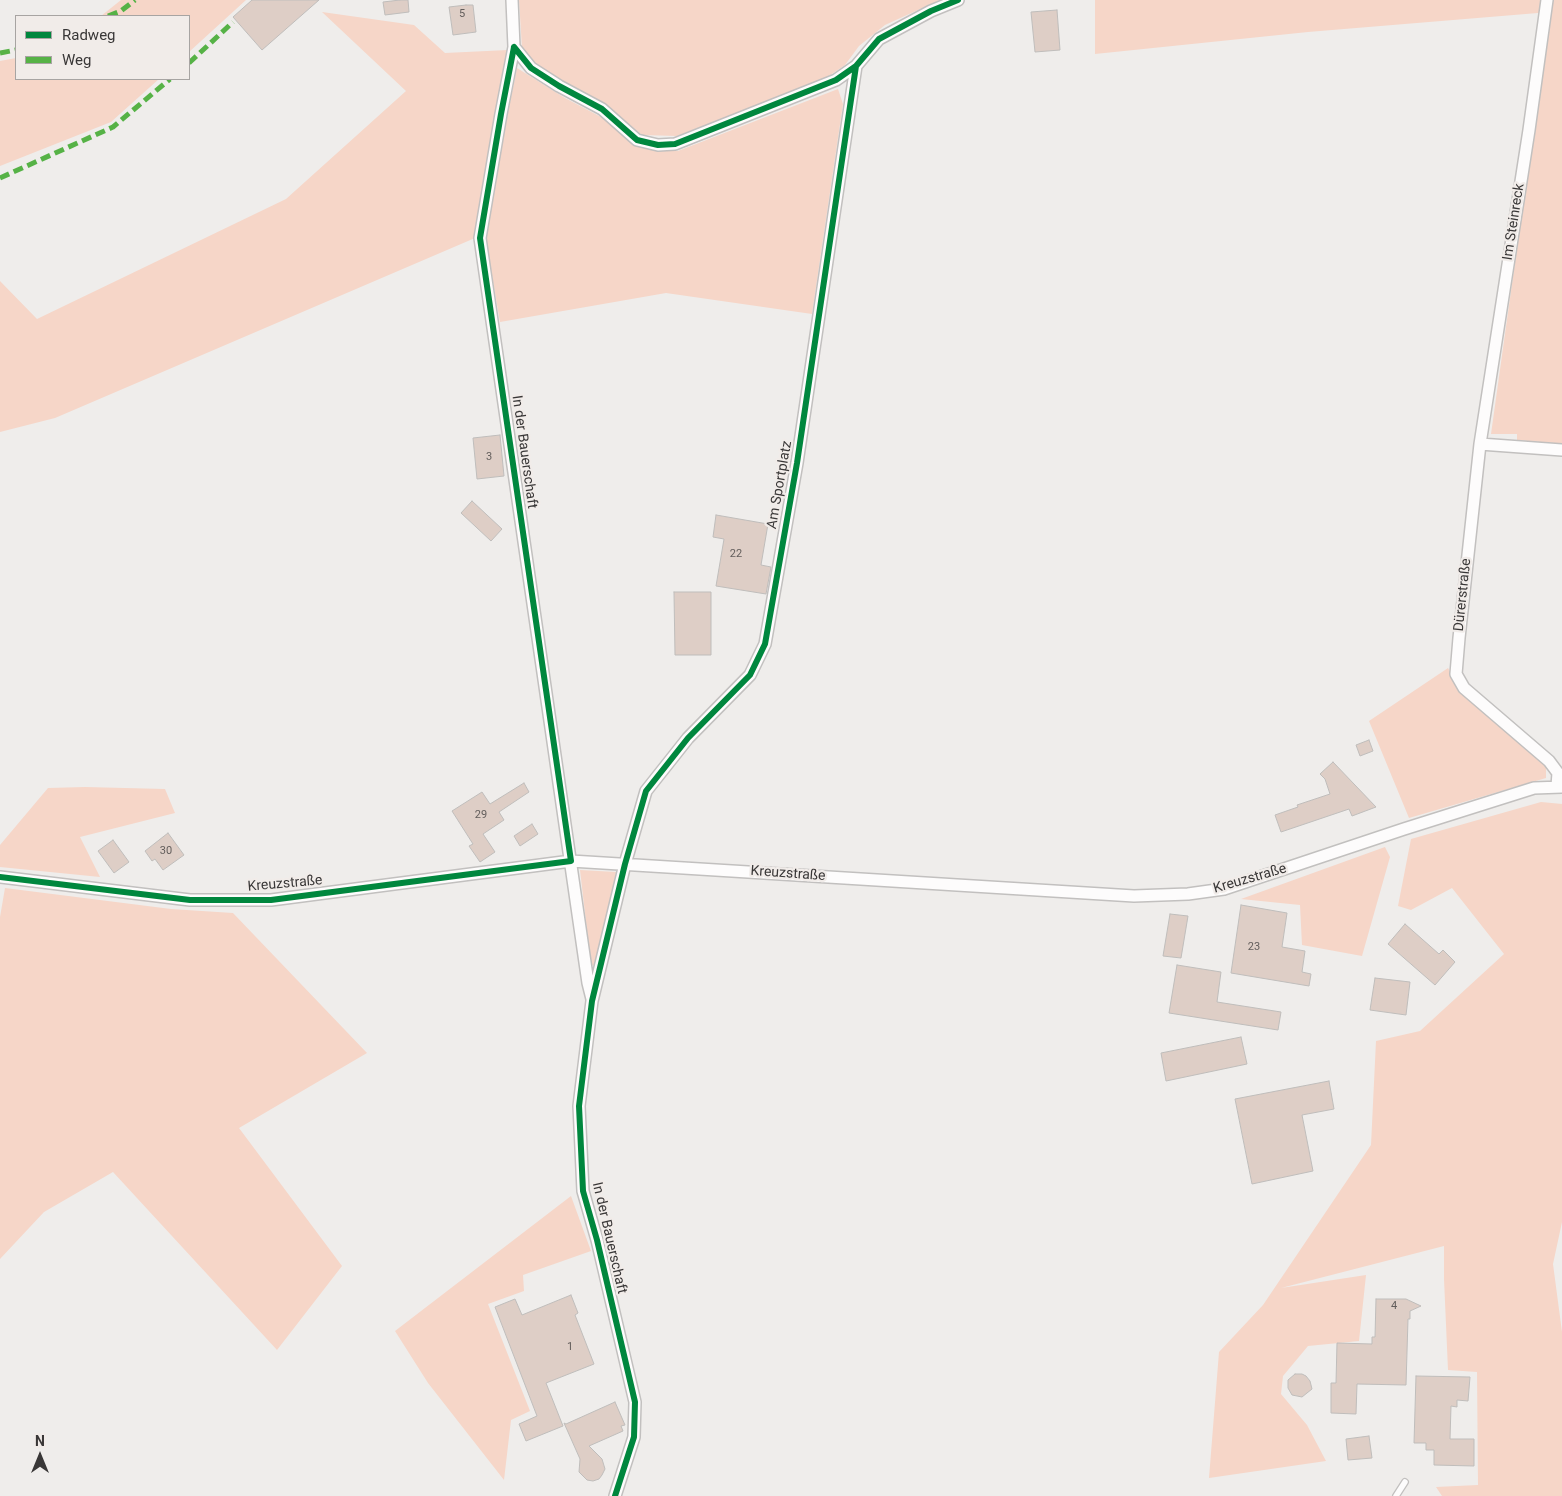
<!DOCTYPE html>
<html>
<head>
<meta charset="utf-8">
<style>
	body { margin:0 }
	#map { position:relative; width:1562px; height:1496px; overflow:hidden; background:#efedeb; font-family:Roboto,sans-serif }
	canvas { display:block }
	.legend { position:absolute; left:15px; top:15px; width:175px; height:65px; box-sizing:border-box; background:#f1ece9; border:1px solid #a7a4a2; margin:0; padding:6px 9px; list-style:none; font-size:15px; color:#393737 }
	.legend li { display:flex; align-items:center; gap:10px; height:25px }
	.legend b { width:25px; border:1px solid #a7a4a2 }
	.north { position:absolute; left:15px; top:1431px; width:50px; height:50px; -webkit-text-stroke:4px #f1ece9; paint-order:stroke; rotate:0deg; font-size:14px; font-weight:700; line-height:20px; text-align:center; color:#393737 }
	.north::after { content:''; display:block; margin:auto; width:18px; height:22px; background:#393737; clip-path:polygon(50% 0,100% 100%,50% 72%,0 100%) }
</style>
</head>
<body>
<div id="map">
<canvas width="1562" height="1496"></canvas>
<ul class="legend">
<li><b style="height:6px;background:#00873e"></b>Radweg</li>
<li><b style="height:6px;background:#56b246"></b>Weg</li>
</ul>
<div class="north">N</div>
</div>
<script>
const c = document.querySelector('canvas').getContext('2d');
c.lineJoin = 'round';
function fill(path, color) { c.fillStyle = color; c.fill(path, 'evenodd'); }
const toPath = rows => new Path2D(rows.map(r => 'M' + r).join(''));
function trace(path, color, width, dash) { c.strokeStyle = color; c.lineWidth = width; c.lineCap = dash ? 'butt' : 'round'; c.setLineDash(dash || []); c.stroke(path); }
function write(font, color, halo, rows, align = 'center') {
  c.font = font + ' Roboto,sans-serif'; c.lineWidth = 4.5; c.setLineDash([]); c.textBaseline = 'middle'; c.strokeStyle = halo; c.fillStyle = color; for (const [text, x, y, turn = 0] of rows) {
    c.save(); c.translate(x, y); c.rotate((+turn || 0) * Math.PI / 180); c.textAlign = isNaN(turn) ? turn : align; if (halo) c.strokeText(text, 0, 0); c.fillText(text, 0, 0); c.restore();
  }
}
fill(toPath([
	[121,0,246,0,189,52,189,16,101,16],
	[519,0,940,0,885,25,859,46,845,65,823,80,677,136,642,135,612,110,538,66,522,48],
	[1095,0,1562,0,1562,444,1517,440,1517,434,1491,434,1550,12,1308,32,1095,54],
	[322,12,414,25,445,53,508,50,475,238,55,418,0,432,0,281,37,319,286,199,406,91],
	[16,58,16,79,159,79,111,122,0,166,0,61],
	[517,68,565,98,601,117,638,146,678,151,838,89,843,104,812,314,666,293,500,322,486,240,506,122],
	[1448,668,1463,693,1546,766,1546,778,1409,818,1369,721],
	[85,787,165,789,175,813,80,837,100,877,0,867,0,845,48,788],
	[1541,802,1562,804,1562,1222,1553,1264,1562,1332,1562,1496,1442,1496,1436,1487,1478,1485,1477,1372,1448,1370,1444,1279,1444,1246,1281,1288,1366,1275,1359,1341,1308,1346,1283,1376,1281,1394,1307,1425,1326,1461,1209,1478,1219,1352,1263,1305,1371,1145,1376,1041,1420,1031,1504,954,1452,888,1411,910,1398,906,1411,839],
	[1385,847,1390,857,1362,956,1302,945,1300,905,1241,899],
	[580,870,616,872,596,966,591,965],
	[5,888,171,909,233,913,367,1053,239,1128,342,1266,277,1350,113,1172,44,1212,0,1259,0,917],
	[571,1196,591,1251,523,1275,524,1291,488,1304,530,1411,511,1420,504,1480,428,1383,395,1331]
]), '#f6d6c8');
const building = toPath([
	[252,0,319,0,262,50,233,17,252,0],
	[400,0,408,0,409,12,385,15,383,2,400,0],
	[466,5,473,5,476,32,453,35,449,7,466,5],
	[1057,10,1060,50,1035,52,1031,12,1057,10],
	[500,435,504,476,477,479,473,438,500,435],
	[472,501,502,529,491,541,461,513,472,501],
	[716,515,768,524,761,565,771,567,766,594,716,586,724,539,713,537,716,515],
	[674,592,711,592,711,655,675,655,674,592],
	[1369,740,1373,751,1360,756,1356,745,1369,740],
	[1333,762,1376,807,1352,816,1349,809,1281,832,1275,815,1298,807,1297,805,1330,794,1325,779,1320,774,1333,762],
	[524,783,529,792,499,812,504,820,483,834,495,852,480,862,469,846,473,844,452,811,482,792,490,804,524,783],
	[532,824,538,834,520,846,514,836,532,824],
	[168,833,184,855,163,870,155,859,152,861,145,851,168,833],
	[113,840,129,862,114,873,98,851,113,840],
	[1241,905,1287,913,1282,947,1305,951,1302,972,1311,974,1309,986,1231,973,1241,905],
	[1170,914,1188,916,1181,958,1163,956,1170,914],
	[1405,924,1439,954,1443,950,1455,962,1435,985,1388,944,1405,924],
	[1177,965,1221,972,1217,1002,1281,1012,1278,1030,1169,1013,1177,965],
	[1375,978,1410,982,1406,1015,1370,1010,1375,978],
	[1241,1037,1247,1064,1166,1081,1161,1053,1241,1037],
	[1329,1081,1334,1109,1302,1115,1313,1171,1252,1184,1235,1099,1329,1081],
	[571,1295,578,1313,575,1315,594,1364,546,1383,563,1426,526,1441,519,1424,537,1416,495,1307,515,1299,522,1315,571,1295],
	[1376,1299,1406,1299,1421,1306,1410,1311,1410,1319,1408,1319,1406,1385,1357,1384,1356,1414,1331,1413,1331,1383,1336,1383,1337,1343,1372,1344,1372,1337,1375,1337,1376,1299],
	[1295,1374,1302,1374,1306,1376,1310,1381,1312,1389,1302,1397,1292,1395,1288,1388,1288,1380,1295,1374],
	[1416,1376,1470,1377,1468,1401,1457,1400,1457,1407,1451,1406,1450,1439,1474,1439,1474,1466,1434,1465,1434,1450,1426,1450,1426,1443,1414,1443,1416,1376],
	[615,1402,625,1425,621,1426,623,1431,589,1446,602,1459,605,1469,602,1475,599,1479,593,1481,587,1480,579,1472,580,1459,564,1423,566,1424,615,1402],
	[1369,1436,1372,1458,1348,1460,1346,1439,1369,1436]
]);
fill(building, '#decec6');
trace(building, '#bfbdbb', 1);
const lane = toPath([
	[1396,1496,1405,1482]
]);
const street = toPath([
	[512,0,514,47,501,114,480,238,588,983,592,999],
	[1547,0,1529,130,1480,444,1459,638,1456,674,1464,688,1549,761,1558,773,1557,786],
	[514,47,531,68,559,86,602,109,637,140,658,145,675,144,836,80,856,66,879,39,931,11,958,0],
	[1480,444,1562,450],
	[0,877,190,900,271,900,571,861,1134,896,1188,894,1224,889,1404,829,1534,788,1562,787],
	[615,1496,634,1437,635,1402,597,1240,583,1191,579,1106,592,1001,625,864,646,791,688,738,750,675,765,644,797,463,856,66]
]);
trace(lane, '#c2c0bf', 8);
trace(street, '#c2c0bf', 14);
trace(lane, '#fdfcfc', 5.5);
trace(street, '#fdfcfc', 11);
trace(toPath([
	[108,16,121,11,135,0],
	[0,53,16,50],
	[189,63,233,22],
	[0,178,113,127,170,79]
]), '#56b246', 5, [10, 5]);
trace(toPath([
	[514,47,531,68,559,86,602,109,637,140,658,145,675,144,836,80,856,66,879,39,931,11,958,0],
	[0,877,190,900,271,900,571,861,480,238,501,114,514,47],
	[615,1496,634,1437,635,1402,597,1240,583,1191,579,1106,592,1001,625,864,646,791,688,738,750,675,765,644,797,463,856,66]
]), '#00873e', 6);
write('11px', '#625d5b', null, [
	["5",462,14],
	["3",489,457],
	["22",736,554],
	["29",481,815],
	["30",166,851],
	["23",1254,947],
	["4",1394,1306],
	["1",570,1347]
]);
write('14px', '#393737', '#f1ece9', [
	["Im Steinreck",1514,222,-81],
	["In der Bauerschaft",524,452,82],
	["Am Sportplatz",780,485,-80],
	["Dürerstraße",1463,595,-84],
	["Kreuzstraße",788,874,4],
	["Kreuzstraße",1250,879,-16],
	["Kreuzstraße",285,884,-5],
	["In der Bauerschaft",609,1238,77]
]);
</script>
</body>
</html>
